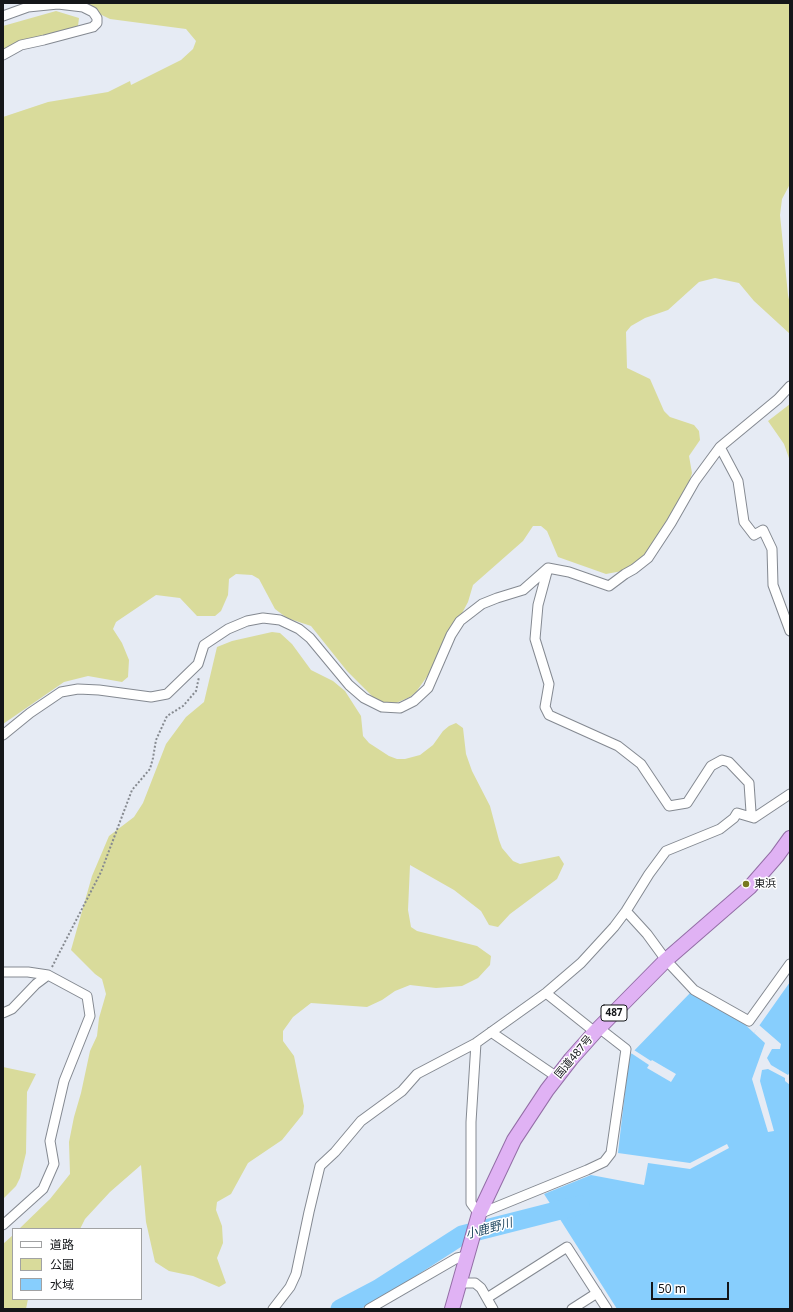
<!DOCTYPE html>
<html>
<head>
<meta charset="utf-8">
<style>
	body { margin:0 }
	#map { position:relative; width:793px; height:1312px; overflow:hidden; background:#e6ebf4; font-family:"Noto Sans","Noto Sans JP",sans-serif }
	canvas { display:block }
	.frame { position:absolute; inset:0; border:4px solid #141619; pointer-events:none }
	.legend { position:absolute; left:12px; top:1228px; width:130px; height:72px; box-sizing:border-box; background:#fff; border:1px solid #a1a2a3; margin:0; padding:5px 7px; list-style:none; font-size:12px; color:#141619 }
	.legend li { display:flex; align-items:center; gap:8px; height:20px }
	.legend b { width:20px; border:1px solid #a1a2a3 }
	.scale { position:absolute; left:651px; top:1282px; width:78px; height:18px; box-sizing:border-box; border:2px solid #141619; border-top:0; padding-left:5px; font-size:12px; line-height:14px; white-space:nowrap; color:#141619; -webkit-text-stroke:3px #fff; paint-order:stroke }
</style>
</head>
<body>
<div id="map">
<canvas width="793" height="1312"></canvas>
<div class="frame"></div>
<ul class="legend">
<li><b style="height:5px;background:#fff"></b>道路</li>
<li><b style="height:11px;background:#d9db9b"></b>公園</li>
<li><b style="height:11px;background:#87cefd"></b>水域</li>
</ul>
<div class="scale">50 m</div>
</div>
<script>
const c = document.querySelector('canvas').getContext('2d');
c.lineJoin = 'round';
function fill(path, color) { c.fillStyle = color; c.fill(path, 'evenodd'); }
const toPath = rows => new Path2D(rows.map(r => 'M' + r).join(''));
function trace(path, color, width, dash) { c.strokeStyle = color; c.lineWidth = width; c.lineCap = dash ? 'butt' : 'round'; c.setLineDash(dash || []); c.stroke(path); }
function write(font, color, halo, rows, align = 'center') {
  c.font = font + ' "Noto Sans","Noto Sans JP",sans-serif'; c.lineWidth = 3; c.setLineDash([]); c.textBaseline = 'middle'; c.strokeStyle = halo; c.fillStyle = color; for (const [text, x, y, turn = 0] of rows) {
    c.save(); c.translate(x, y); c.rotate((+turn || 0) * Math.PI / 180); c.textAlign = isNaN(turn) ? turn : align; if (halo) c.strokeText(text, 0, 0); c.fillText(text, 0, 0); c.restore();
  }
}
fill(toPath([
	[77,3,790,3,790,184,782,199,780,215,788,295,790,304,790,334,754,301,739,283,715,278,699,282,668,310,645,318,631,326,626,332,627,368,650,379,664,411,670,417,694,425,699,431,700,440,689,456,692,473,687,489,643,558,622,571,606,574,558,557,547,531,541,526,533,526,523,541,473,585,468,602,431,671,416,692,410,697,387,707,379,703,347,671,311,626,287,618,275,609,259,579,252,575,236,574,229,579,228,595,221,611,215,616,197,616,180,598,156,595,116,622,113,629,122,643,129,660,128,677,122,682,88,676,64,682,3,724,3,117,48,102,108,92,130,81,131,85,181,60,193,49,196,41,186,29,110,19],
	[56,11,79,18,78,26,72,30,3,54,3,26],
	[790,404,790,461,784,444,768,421],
	[272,632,280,633,292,644,311,670,333,681,345,691,361,716,363,736,369,743,389,756,397,759,405,759,420,755,433,745,443,731,449,726,456,723,463,728,466,754,472,771,490,806,499,840,502,848,513,861,520,864,559,856,564,864,557,879,510,914,498,927,489,925,481,911,454,890,410,865,408,910,411,927,417,931,477,946,491,956,490,965,478,978,462,986,436,988,410,985,395,991,382,1000,367,1007,311,1003,293,1017,283,1031,283,1041,294,1056,304,1106,303,1114,282,1140,248,1163,231,1194,217,1202,216,1210,222,1226,223,1243,217,1258,226,1283,219,1287,193,1276,169,1271,155,1262,146,1222,141,1165,110,1192,85,1219,80,1229,19,1229,50,1199,70,1174,69,1142,74,1117,81,1093,90,1051,97,1036,99,1018,106,994,102,979,95,974,71,950,92,876,109,836,134,817,143,803,166,744,186,717,204,702,217,647,232,641],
	[3,1067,36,1074,27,1092,26,1153,20,1178,16,1186,3,1199],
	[13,1235,13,1299,28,1299,26,1309,3,1309,3,1244]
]), '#d9db9b');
fill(toPath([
	[790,982,790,1309,617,1309,544,1194,591,1175,644,1185,648,1163,690,1169,729,1148,727,1144,690,1163,618,1153,629,1056,692,991,738,1018,754,1033]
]), '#87cefd');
fill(toPath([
	[759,1025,781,1044,780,1049,772,1049,767,1058,771,1065,788,1075,790,1072,790,1085,785,1081,785,1078,768,1069,762,1070,760,1081,774,1131,768,1132,752,1079,765,1043,754,1033],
	[634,1050,651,1061,652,1060,676,1074,671,1082,647,1068,649,1065,631,1053]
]), '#e6ebf4');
trace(toPath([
	[340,1309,378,1289,462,1235,580,1205]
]), '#87cefd', 19);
const minor = toPath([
	[3,16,28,7,58,4,83,7,93,12,97,18,97,23,93,27,44,40,21,45,3,55],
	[720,447,738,481,744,522,754,535,763,530,772,549,773,585,790,631],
	[548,568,538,605,535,639,549,684,545,707,549,715,618,746,641,764,669,806,687,803,711,766,722,760,729,762,749,783,751,812,754,818],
	[3,735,30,713,61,692,78,689,99,690,151,697,167,694,198,664,204,645,228,629,247,621,263,618,280,620,299,629,310,638,349,685,364,698,382,707,400,708,414,701,428,688,451,635,460,621,482,604,497,598,523,590,548,568,569,572,609,586,625,574,634,569,648,558,671,523,695,481,720,447,778,399,790,386],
	[626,911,647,934,666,960,694,990,749,1021,790,964],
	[3,972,28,972,48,975,87,996,90,1016,64,1081,50,1141,54,1164,43,1189,3,1225],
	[546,993,595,1032],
	[3,1013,12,1009,36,984,48,975],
	[491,1032,557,1077],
	[476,1043,471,1122,471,1203,479,1214,587,1170,604,1162,611,1153,626,1049,599,1028],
	[459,1283,475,1283,481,1288,493,1309],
	[487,1298,567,1247,607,1309],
	[273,1309,290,1287,296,1274,309,1212,320,1166,335,1152,361,1121,402,1091,417,1074,476,1043,546,993,581,963,614,927,626,911,649,874,666,851,720,829,734,818,737,813,754,818,790,794],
	[369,1309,457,1258,467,1256],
	[572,1309,597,1293]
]);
const trunk = toPath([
	[452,1309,479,1214,514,1140,547,1090,571,1059,595,1032,666,960,750,887,777,856,790,838]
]);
trace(minor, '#848991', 11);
trace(trunk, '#936ea6', 16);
trace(toPath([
	[52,967,101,872,132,790,150,769,153,758,156,740,167,716,183,706,196,691,199,677]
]), '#868a90', 2, [2, 2]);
trace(minor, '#fff', 9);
trace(trunk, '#e0b2f4', 14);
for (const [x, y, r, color] of [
	[746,884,4,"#787921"]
]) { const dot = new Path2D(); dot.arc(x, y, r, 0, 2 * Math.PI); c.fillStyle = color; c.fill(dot); trace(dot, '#fff', 1.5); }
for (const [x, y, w] of [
	[614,1013,26]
]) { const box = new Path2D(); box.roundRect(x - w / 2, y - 8, w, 16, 3); c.fillStyle = '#fff'; c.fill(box); trace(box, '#141619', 1); }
write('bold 10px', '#141619', null, [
	["487",614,1013]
]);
write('11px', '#141619', '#fff', [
	["東浜",754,884]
], 'left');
write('11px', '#141619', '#fff', [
	["国道487号",574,1057,-50]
]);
write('italic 12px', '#204760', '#fff', [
	["小鹿野川",489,1229,-15]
]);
</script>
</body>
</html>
